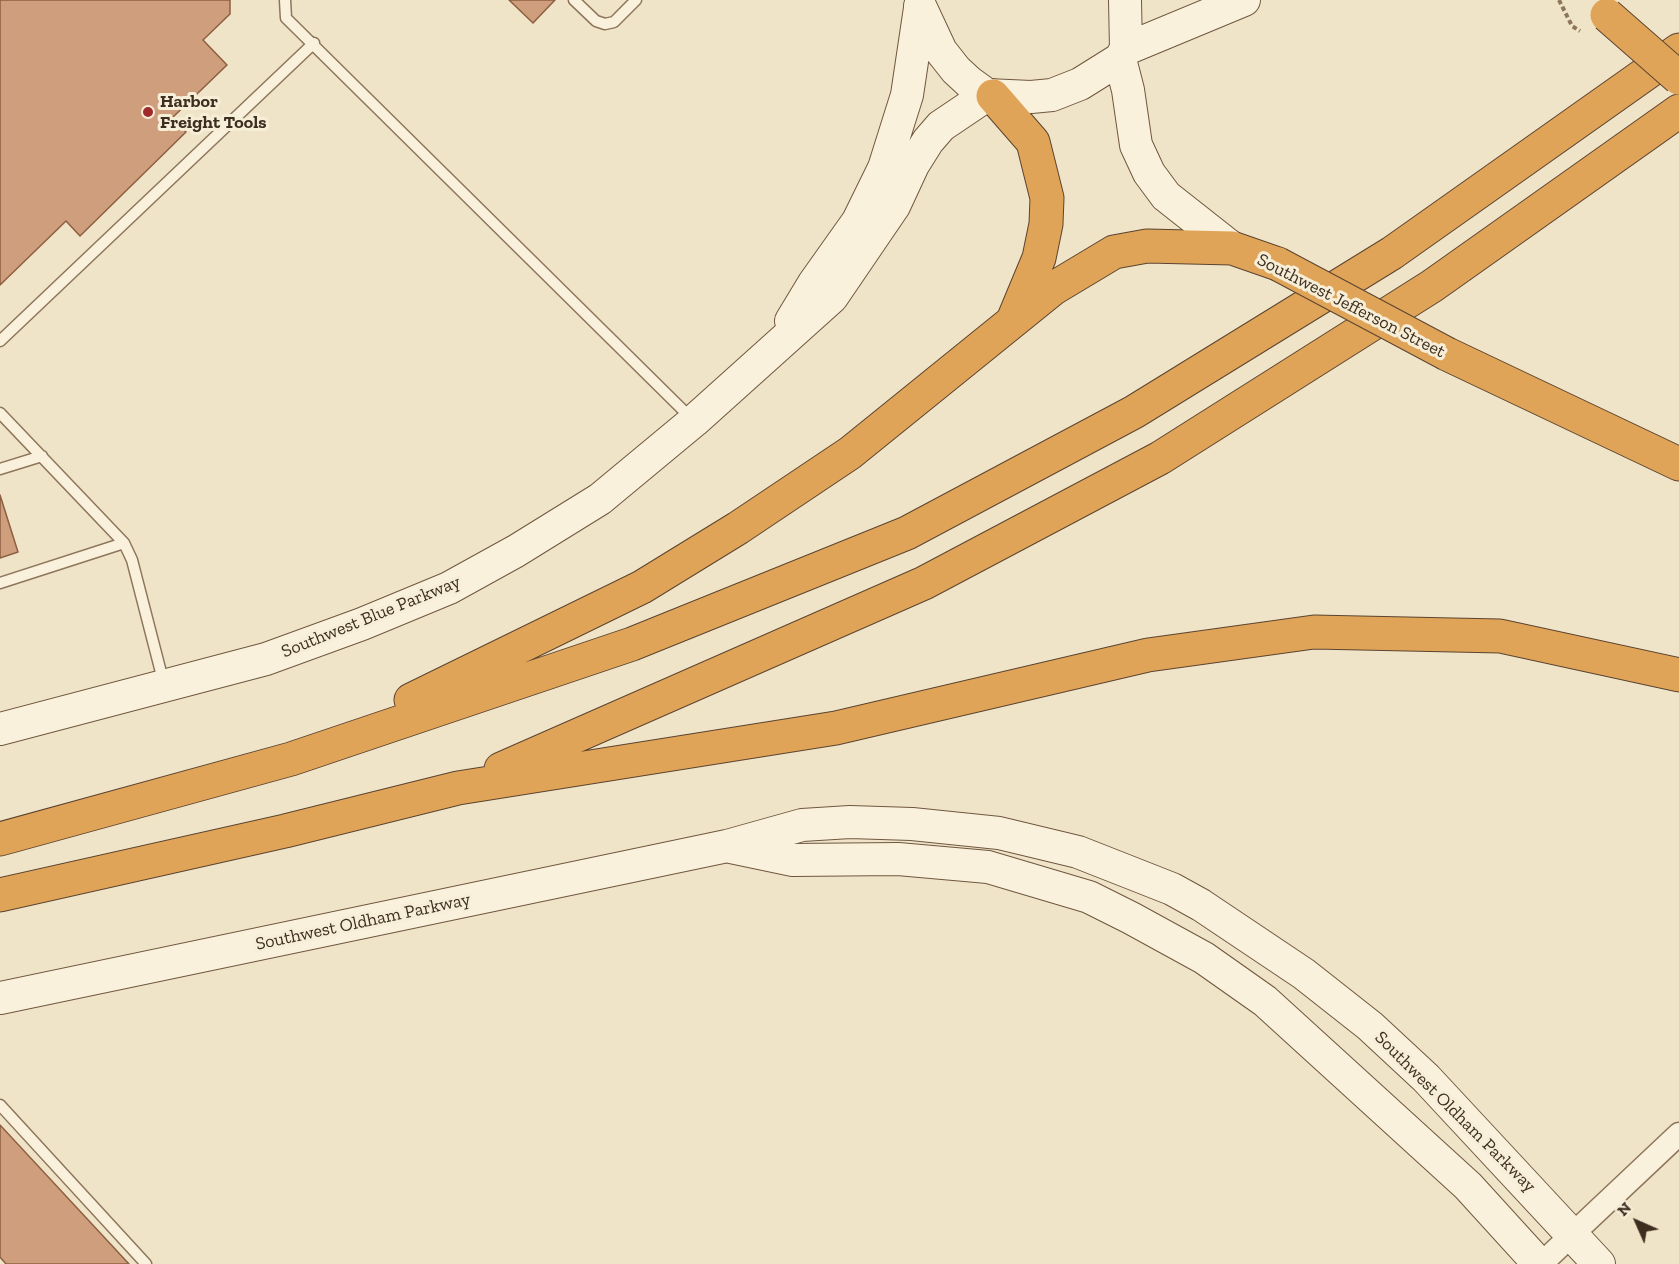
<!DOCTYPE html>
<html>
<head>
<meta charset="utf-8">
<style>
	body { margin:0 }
	#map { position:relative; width:1679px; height:1264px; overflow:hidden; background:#f0e4c8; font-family:"Zilla Slab",serif }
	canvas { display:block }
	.north { position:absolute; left:1607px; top:1192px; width:60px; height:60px; -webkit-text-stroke:4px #f7eed8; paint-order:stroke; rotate:315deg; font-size:16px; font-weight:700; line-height:24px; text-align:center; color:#3d2e20 }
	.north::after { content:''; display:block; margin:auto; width:21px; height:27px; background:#3d2e20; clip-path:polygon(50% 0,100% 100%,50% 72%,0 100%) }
</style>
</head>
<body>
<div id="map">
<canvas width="1679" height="1264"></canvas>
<div class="north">N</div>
</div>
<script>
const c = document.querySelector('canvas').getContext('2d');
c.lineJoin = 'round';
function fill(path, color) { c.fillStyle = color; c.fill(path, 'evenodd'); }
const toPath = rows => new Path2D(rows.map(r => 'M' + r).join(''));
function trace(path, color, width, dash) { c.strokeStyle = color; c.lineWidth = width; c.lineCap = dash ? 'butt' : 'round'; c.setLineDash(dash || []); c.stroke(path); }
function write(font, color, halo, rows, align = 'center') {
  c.font = font + ' "Zilla Slab",serif'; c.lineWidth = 6; c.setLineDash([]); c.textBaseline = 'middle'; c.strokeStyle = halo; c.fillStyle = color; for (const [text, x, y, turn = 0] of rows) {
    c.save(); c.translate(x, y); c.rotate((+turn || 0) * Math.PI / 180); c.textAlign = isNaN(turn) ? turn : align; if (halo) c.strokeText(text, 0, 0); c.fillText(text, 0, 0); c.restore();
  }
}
const building = toPath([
	[0,0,230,0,230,14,203,40,227,65,172,118,186,132,80,236,66,221,0,285,0,0],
	[509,0,555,0,533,23,509,0],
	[0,495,18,552,0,558,0,495],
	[0,1125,129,1264,6,1264,0,1257,0,1125]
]);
fill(building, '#cf9f7d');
trace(building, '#8d5f41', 1.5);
const lane = toPath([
	[285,0,286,18,691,418],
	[574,0,596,21,605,24,614,22,636,0],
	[0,341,314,43],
	[0,413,124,543,132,560,164,684],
	[0,469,42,456],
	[0,583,124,543],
	[0,1105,146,1264]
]);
const street = toPath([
	[1541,1264,1679,1134]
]);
const secondary = toPath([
	[920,6,941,51,956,70,969,82,987,95,1031,97,1052,95,1080,84,1120,59,1126,49,1125,0],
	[1126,49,1244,0],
	[1120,59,1128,90,1136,145,1149,173,1166,196,1232,248],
	[791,321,814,283,858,221,884,168,907,95,920,8],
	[0,729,266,659,362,624,449,588,516,551,600,499,694,421,832,297,894,206,913,165,928,141,941,126,987,95],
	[731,847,793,860,898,859,988,867,1089,897,1131,918,1204,958,1265,1001,1468,1186,1539,1264],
	[0,998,727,846,802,825,850,822,912,824,999,833,1078,852,1172,889,1201,905,1304,974,1370,1026,1426,1078,1599,1264]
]);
const highway = toPath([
	[993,96,1033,142,1047,198,1046,224,1039,258,1014,318],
	[1447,354,1679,464],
	[411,700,642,587,738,528,850,453,1054,288,1114,252,1147,246,1232,248,1278,264],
	[501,769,924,583,1160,458,1432,286,1679,111],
	[0,839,291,759,632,644,907,533,1134,412,1392,253,1679,50],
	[0,895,285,831,458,788,836,728,1148,655,1314,632,1500,636,1679,675]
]);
trace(lane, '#8d765c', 13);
trace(street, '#8d765c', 25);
trace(secondary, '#6f573f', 34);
trace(highway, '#5b4430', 35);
trace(toPath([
	[1559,0,1572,26,1580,31]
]), '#8d765c', 4, [4.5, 3]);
trace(lane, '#faf1dc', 10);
trace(street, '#faf1dc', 22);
trace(secondary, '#faf1dc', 32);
trace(highway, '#e0a458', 33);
const highwayBridge = toPath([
	[1607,15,1679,78],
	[1278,264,1447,354]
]);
trace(highwayBridge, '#5b4430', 35, []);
trace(highwayBridge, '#e0a458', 33);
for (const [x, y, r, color] of [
	[148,112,6,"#9e2a2b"]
]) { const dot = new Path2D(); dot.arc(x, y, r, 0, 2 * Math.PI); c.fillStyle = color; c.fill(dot); trace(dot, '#f7eed8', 2); }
write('bold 18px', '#3d2e20', '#f7eed8', [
	["Harbor",160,102],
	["Freight Tools",160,123]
], 'left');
write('18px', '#3d2e20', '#f7eed8', [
	["Southwest Jefferson Street",1351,306,27],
	["Southwest Blue Parkway",371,617,-22],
	["Southwest Oldham Parkway",363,922,-12],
	["Southwest Oldham Parkway",1455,1112,45]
]);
</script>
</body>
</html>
